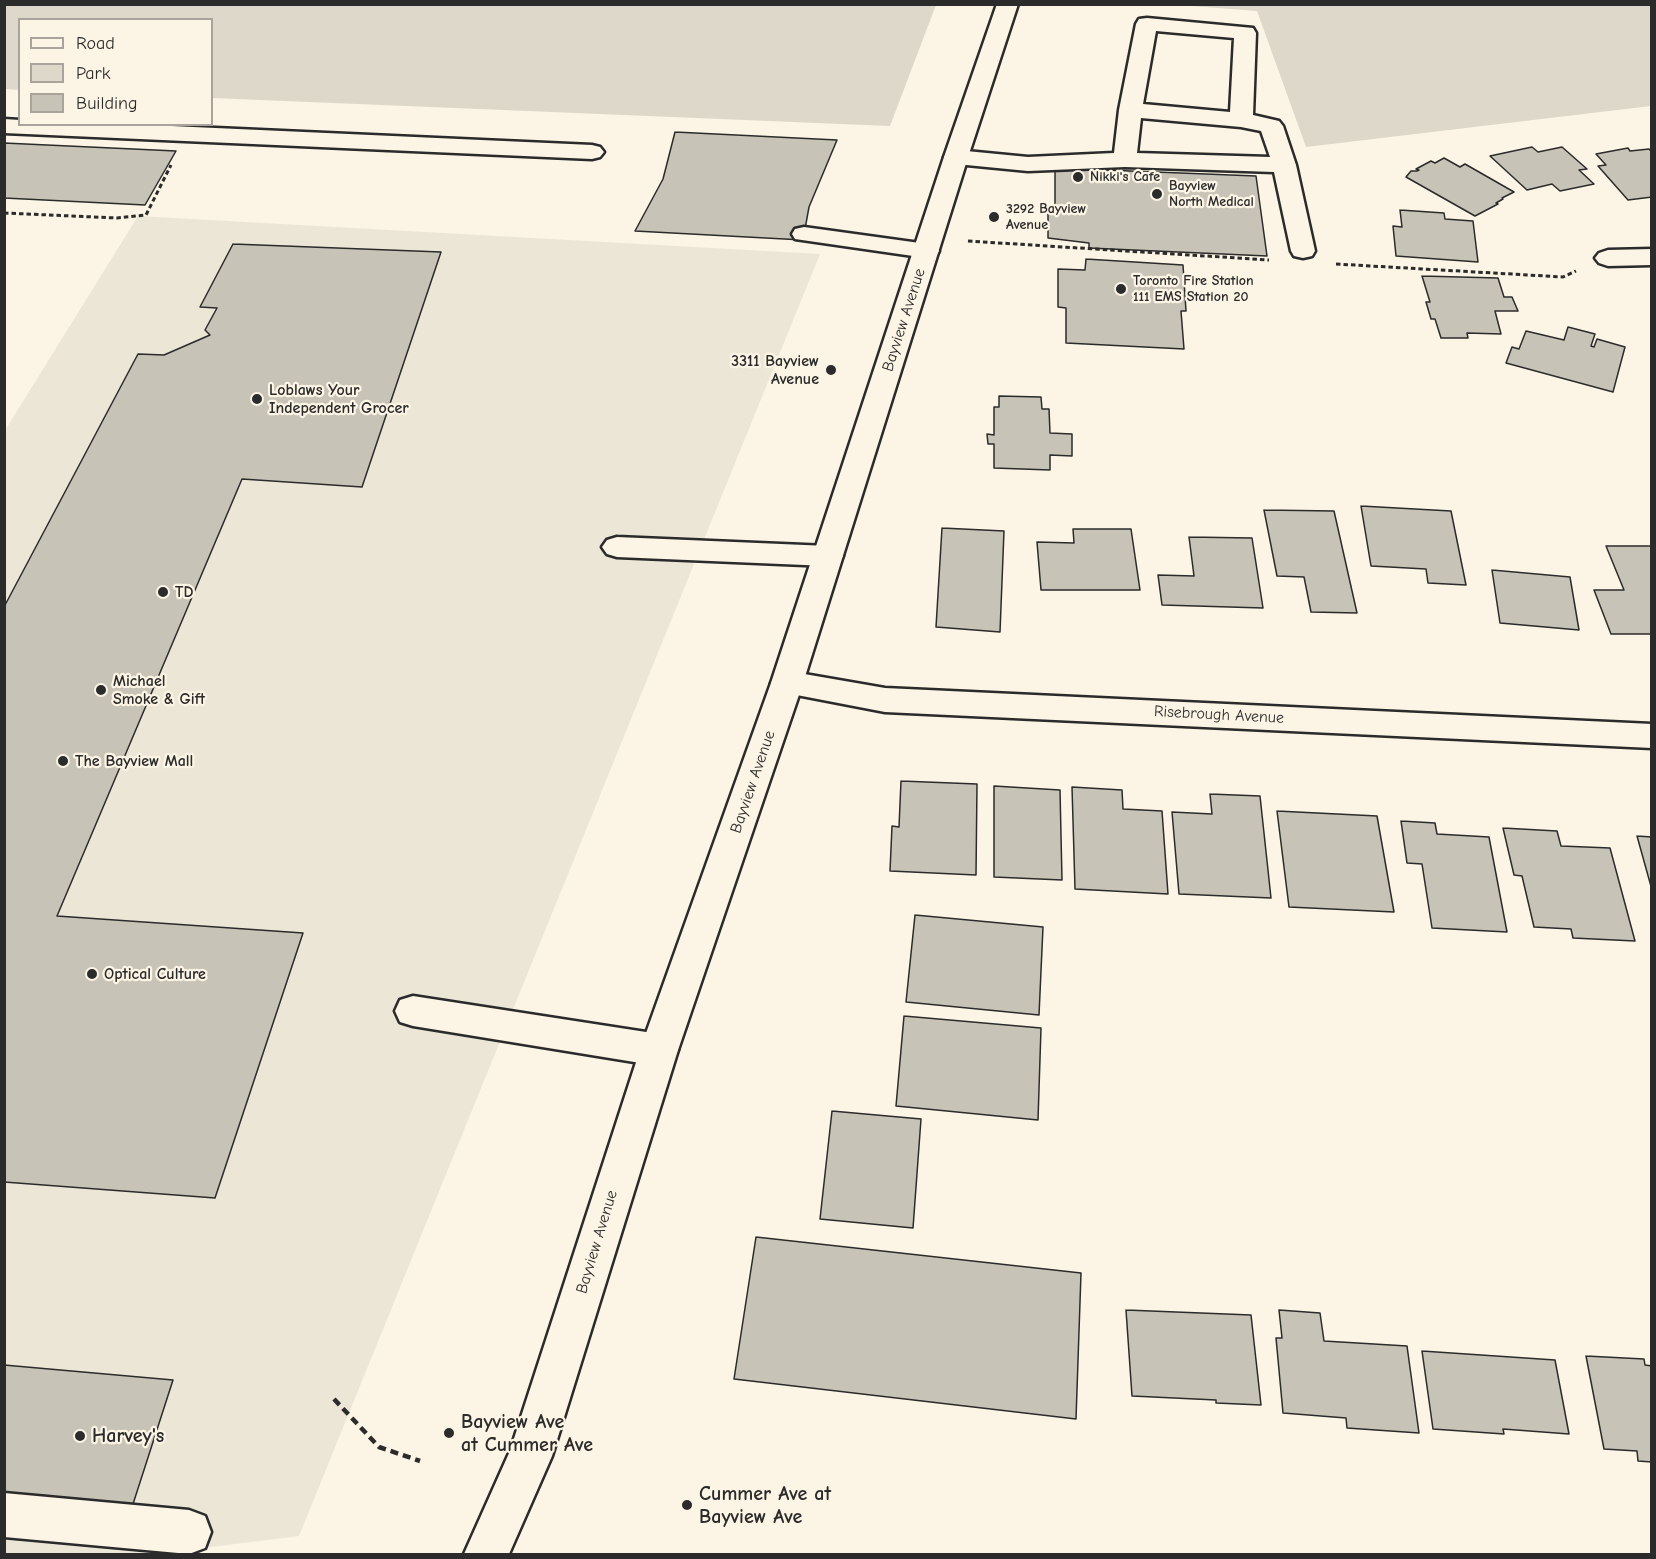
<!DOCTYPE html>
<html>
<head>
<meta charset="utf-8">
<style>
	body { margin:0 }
	#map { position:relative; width:1656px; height:1559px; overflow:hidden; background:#fcf5e5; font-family:"Comic Neue",sans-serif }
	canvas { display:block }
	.frame { position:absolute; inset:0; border:6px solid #2b2b2b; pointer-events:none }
	.legend { position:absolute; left:18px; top:18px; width:195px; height:108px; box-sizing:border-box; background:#fcf5e5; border:2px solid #a8a49b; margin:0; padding:8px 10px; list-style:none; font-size:18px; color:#2b2b2b }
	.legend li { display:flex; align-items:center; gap:12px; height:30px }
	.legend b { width:30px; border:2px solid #a8a49b }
</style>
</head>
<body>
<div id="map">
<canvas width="1656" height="1559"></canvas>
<div class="frame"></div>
<ul class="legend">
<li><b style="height:8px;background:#fcf5e5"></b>Road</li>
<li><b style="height:16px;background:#ded8ca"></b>Park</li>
<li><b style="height:16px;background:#c8c3b7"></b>Building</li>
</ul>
</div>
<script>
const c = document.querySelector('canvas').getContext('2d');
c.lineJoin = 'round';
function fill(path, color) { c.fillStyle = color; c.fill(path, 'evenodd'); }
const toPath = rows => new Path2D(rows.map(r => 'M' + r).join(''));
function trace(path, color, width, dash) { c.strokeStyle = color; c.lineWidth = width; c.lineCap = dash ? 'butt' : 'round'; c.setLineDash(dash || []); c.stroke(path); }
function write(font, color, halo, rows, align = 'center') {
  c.font = font + ' "Comic Neue",sans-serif'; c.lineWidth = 4.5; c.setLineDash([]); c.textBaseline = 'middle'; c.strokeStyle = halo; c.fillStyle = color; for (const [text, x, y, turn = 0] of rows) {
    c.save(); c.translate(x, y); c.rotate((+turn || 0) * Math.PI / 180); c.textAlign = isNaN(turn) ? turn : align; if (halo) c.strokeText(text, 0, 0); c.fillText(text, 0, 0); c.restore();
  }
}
fill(toPath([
	[138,216,820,254,299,1536,155,1554,5,1554,4,432]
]), '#ece6d7');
fill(toPath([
	[5,4,936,4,936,5,890,126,212,98,212,20,20,20,19,90,5,89],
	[1179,5,1651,5,1651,106,1306,147,1257,11]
]), '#ded8ca');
const building = toPath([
	[675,132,837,140,809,207,803,240,635,231,663,179,675,132],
	[4,143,176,151,145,205,4,198,4,143],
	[1532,147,1538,152,1562,147,1587,169,1579,170,1594,184,1560,191,1552,184,1527,190,1490,156,1532,147],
	[1628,148,1630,151,1649,149,1652,152,1652,197,1628,200,1598,166,1606,165,1596,154,1628,148],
	[1444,158,1460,167,1465,164,1514,192,1502,198,1503,199,1496,203,1498,204,1475,216,1406,177,1411,171,1417,171,1419,170,1416,169,1431,161,1435,163,1444,158],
	[1055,168,1256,176,1267,256,1089,248,1089,243,1048,238,1048,212,1055,212,1055,168],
	[1400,210,1444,213,1445,219,1473,221,1478,262,1396,256,1393,226,1402,227,1400,210],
	[233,244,441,252,362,487,242,479,57,916,303,933,215,1198,4,1182,4,607,138,354,164,355,210,335,205,330,217,308,200,307,233,244],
	[1086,259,1183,265,1186,311,1181,311,1184,349,1066,343,1066,308,1058,307,1058,269,1085,270,1086,259],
	[1422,276,1498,278,1504,297,1512,297,1518,311,1495,311,1501,334,1467,333,1468,338,1441,338,1435,319,1431,319,1426,302,1430,302,1422,276],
	[1568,327,1595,334,1591,346,1594,347,1597,339,1625,347,1613,392,1506,363,1512,347,1519,349,1526,331,1564,340,1568,327],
	[999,396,1041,397,1042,409,1049,409,1050,433,1072,434,1072,456,1050,455,1050,470,994,468,994,444,988,444,987,434,994,435,994,407,999,407,999,396],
	[1361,506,1451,511,1466,585,1428,583,1426,569,1371,566,1361,506],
	[1264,510,1334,511,1357,613,1311,612,1304,577,1277,576,1264,510],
	[942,528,1004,531,1000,632,936,627,942,528],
	[1073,529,1131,529,1140,590,1041,590,1037,542,1074,543,1073,529],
	[1189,537,1252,538,1263,608,1162,605,1158,575,1194,576,1189,537],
	[1606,546,1652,546,1652,634,1611,634,1594,590,1624,590,1606,546],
	[1492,570,1570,577,1579,630,1500,623,1492,570],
	[901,781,977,784,976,875,890,871,892,826,899,827,901,781],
	[994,786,1060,790,1062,880,994,877,994,786],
	[1072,787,1122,790,1123,809,1162,811,1168,894,1075,889,1072,787],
	[1210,794,1260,796,1271,898,1179,894,1172,812,1212,814,1210,794],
	[1277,811,1377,816,1394,912,1289,907,1277,811],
	[1401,821,1435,823,1437,834,1489,837,1507,932,1432,928,1422,864,1407,863,1401,821],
	[1503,828,1557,831,1561,846,1610,848,1635,941,1573,938,1571,929,1534,927,1522,876,1514,875,1503,828],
	[1637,836,1652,837,1652,890,1637,836],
	[915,915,1043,927,1039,1015,906,1002,915,915],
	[904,1016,1041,1028,1038,1120,896,1106,904,1016],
	[832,1111,921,1119,913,1228,820,1219,832,1111],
	[756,1237,1081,1273,1076,1419,734,1379,756,1237],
	[1126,1310,1251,1315,1261,1405,1216,1403,1216,1400,1132,1396,1126,1310],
	[1279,1310,1320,1313,1324,1341,1407,1346,1419,1433,1347,1428,1346,1418,1283,1413,1276,1338,1282,1338,1279,1310],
	[1422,1351,1555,1360,1569,1434,1503,1429,1504,1434,1433,1429,1422,1351],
	[1586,1356,1644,1359,1645,1365,1652,1366,1652,1462,1638,1461,1637,1451,1604,1449,1586,1356],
	[4,1365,173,1380,133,1504,4,1492,4,1365]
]);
fill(building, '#c8c3b7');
trace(building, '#2b2b2b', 1.5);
const minor = toPath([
	[1147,18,1253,28,1256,33,1253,115,1279,121,1283,126,1296,165,1315,251,1312,256,1303,258,1294,256,1291,251,1274,172,1125,167,1028,171,956,164,948,162,944,157,948,152,956,150,1028,157,1114,153,1119,110,1136,24,1139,19,1147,18],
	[1156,31,1234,38,1230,112,1143,104,1156,31],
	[1141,118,1241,127,1261,131,1270,157,1137,153,1141,118],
	[4,119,20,120,20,124,127,124,592,145,600,147,604,152,600,157,592,159,4,133,4,119],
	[804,227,927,244,936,246,939,251,936,256,927,258,795,239,792,234,795,229,804,227],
	[1652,249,1652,265,1608,266,1599,263,1595,258,1599,253,1608,250,1652,249],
	[617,537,828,546,838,549,843,556,838,563,828,566,617,557,607,554,602,547,607,540,617,537],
	[787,671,885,688,1652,724,1652,748,885,712,776,691,771,683,776,675,787,671],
	[413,996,659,1034,672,1039,678,1050,672,1061,659,1066,413,1026,400,1022,395,1011,400,1000,413,996],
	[4,1493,189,1510,205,1516,211,1532,205,1548,189,1554,4,1537,4,1493]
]);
const major = toPath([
	[997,4,1018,4,968,157,803,683,678,1050,552,1456,509,1554,464,1554,510,1451,640,1050,771,683,944,157,997,4]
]);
trace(minor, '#2b2b2b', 5);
trace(major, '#2b2b2b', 5);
trace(toPath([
	[4,213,117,218,146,215,171,165],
	[968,241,1269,260],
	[1336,264,1563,277,1576,271]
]), '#2b2b2b', 3, [4.5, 3]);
trace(toPath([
	[334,1399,379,1447,420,1461]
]), '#2b2b2b', 4.5, [8, 5]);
fill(minor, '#fcf5e5');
fill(major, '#fcf5e5');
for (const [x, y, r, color] of [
	[1078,177,6,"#2b2b2b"],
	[1157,194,6,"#2b2b2b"],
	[994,217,6,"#2b2b2b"],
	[1121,289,6,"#2b2b2b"],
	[831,370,6,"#2b2b2b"],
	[257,399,6,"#2b2b2b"],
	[163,592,6,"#2b2b2b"],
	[101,690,6,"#2b2b2b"],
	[63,761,6,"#2b2b2b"],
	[92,974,6,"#2b2b2b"],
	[449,1433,6,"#2b2b2b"],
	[80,1436,6,"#2b2b2b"],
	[687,1505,6,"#2b2b2b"]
]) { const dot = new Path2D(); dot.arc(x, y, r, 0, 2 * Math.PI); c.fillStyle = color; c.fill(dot); trace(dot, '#fcf5e5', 2); }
write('bold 14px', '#2b2b2b', '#fcf5e5', [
	["Nikki's Cafe",1090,177],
	["Bayview",1169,186],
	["North Medical",1169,202],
	["3292 Bayview",1006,209],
	["Avenue",1006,225],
	["Toronto Fire Station",1133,281],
	["111 EMS Station 20",1133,297]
], 'left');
write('16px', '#2b2b2b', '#fcf5e5', [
	["Bayview Avenue",904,320,-72],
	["Risebrough Avenue",1219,715,3],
	["Bayview Avenue",753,782,-71],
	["Bayview Avenue",597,1242,-73]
]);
write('bold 16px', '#2b2b2b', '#fcf5e5', [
	["3311 Bayview",819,361,"right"],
	["Avenue",819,379,"right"],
	["Loblaws Your",269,390],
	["Independent Grocer",269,408],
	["TD",175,592],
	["Michael",113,681],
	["Smoke & Gift",113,699],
	["The Bayview Mall",75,761],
	["Optical Culture",104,974]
], 'left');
write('bold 20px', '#2b2b2b', '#fcf5e5', [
	["Bayview Ave",461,1422],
	["at Cummer Ave",461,1445],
	["Harvey's",92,1436],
	["Cummer Ave at",699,1494],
	["Bayview Ave",699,1517]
], 'left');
</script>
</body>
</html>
